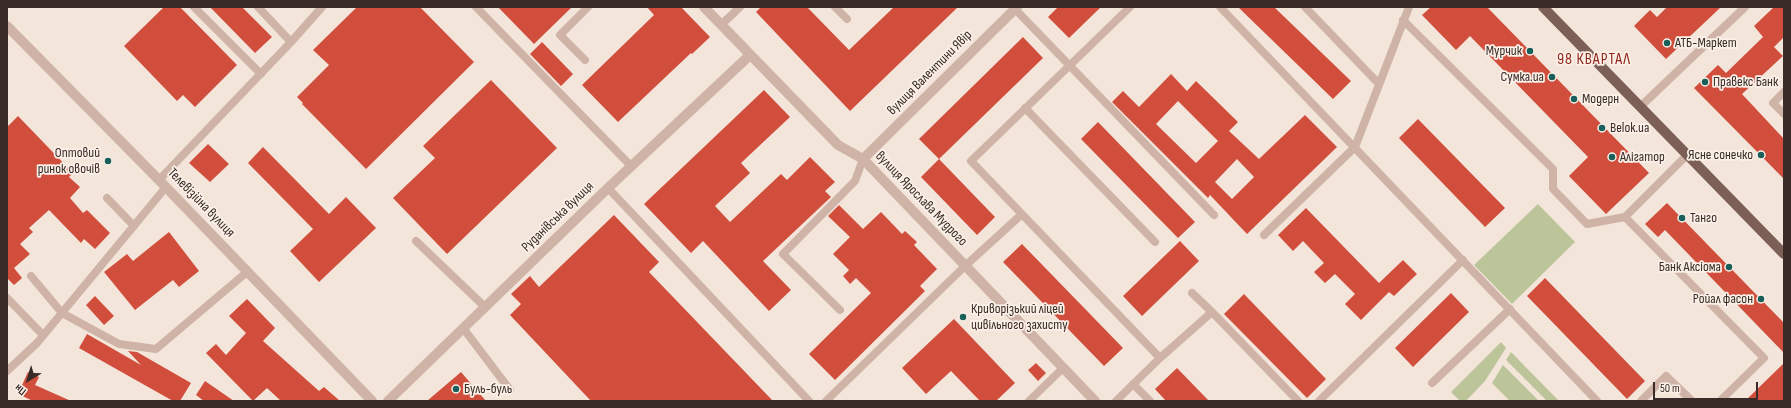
<!DOCTYPE html>
<html>
<head>
<meta charset="utf-8">
<style>
	body { margin:0 }
	#map { position:relative; width:1791px; height:408px; overflow:hidden; background:#f4e5db; font-family:"Sofia Sans Condensed",sans-serif }
	canvas { display:block }
	.frame { position:absolute; inset:0; border:8px solid #392b27; pointer-events:none }
	.north { position:absolute; left:8px; top:360px; width:40px; height:40px; -webkit-text-stroke:3px #fbf0e8; paint-order:stroke; rotate:218deg; font-size:11px; font-weight:700; line-height:16px; text-align:center; color:#392b27 }
	.north::after { content:''; display:block; margin:auto; width:14px; height:18px; background:#392b27; clip-path:polygon(50% 0,100% 100%,50% 72%,0 100%) }
	.scale { position:absolute; left:1653px; top:382px; width:105px; height:18px; box-sizing:border-box; border:2px solid #392b27; border-top:0; padding-left:5px; font-size:12px; line-height:14px; white-space:nowrap; color:#392b27; -webkit-text-stroke:3px #fbf0e8; paint-order:stroke }
</style>
</head>
<body>
<div id="map">
<canvas width="1791" height="408"></canvas>
<div class="frame"></div>
<div class="north">Пн</div>
<div class="scale">50 m</div>
</div>
<script>
const c = document.querySelector('canvas').getContext('2d');
c.lineJoin = 'round';
function fill(path, color) { c.fillStyle = color; c.fill(path, 'evenodd'); }
const toPath = rows => new Path2D(rows.map(r => 'M' + r).join(''));
function trace(path, color, width, dash) { c.strokeStyle = color; c.lineWidth = width; c.lineCap = dash ? 'butt' : 'round'; c.setLineDash(dash || []); c.stroke(path); }
function write(font, color, halo, rows, align = 'center') {
  c.font = font + ' "Sofia Sans Condensed",sans-serif'; c.lineWidth = 3.5; c.setLineDash([]); c.textBaseline = 'middle'; c.strokeStyle = halo; c.fillStyle = color; for (const [text, x, y, turn = 0] of rows) {
    c.save(); c.translate(x, y); c.rotate((+turn || 0) * Math.PI / 180); c.textAlign = isNaN(turn) ? turn : align; if (halo) c.strokeText(text, 0, 0); c.fillText(text, 0, 0); c.restore();
  }
}
fill(toPath([
	[1538,204,1575,242,1512,304,1474,265],
	[1501,342,1506,348,1485,381,1466,401,1460,401,1451,392],
	[1511,352,1559,401,1547,401,1506,360],
	[1503,365,1539,401,1510,401,1492,383]
]), '#bcc59a');
fill(toPath([
	[164,7,180,7,237,65,195,107,183,95,177,101,124,46],
	[210,7,242,7,272,37,255,53],
	[357,7,420,7,474,62,366,169,302,104,303,103,297,97,329,65,313,50],
	[498,7,572,7,534,44],
	[647,7,681,7,710,37,692,54,691,53,618,122,582,85,654,15],
	[761,7,807,7,849,50,894,7,958,7,850,111,756,12],
	[1058,7,1101,7,1069,38,1048,17],
	[1238,7,1274,7,1351,81,1333,99],
	[1431,7,1487,7,1649,173,1606,214,1569,176,1588,157,1470,36,1456,50,1422,15],
	[1667,7,1721,7,1666,59,1634,26,1650,10,1657,17],
	[1774,7,1784,7,1784,37,1774,47,1783,56,1742,94,1784,139,1784,179,1694,88,1718,65,1726,73,1763,37,1754,26],
	[1023,37,1043,58,939,159,919,139],
	[542,42,573,74,561,86,530,54],
	[1171,74,1187,91,1196,81,1238,122,1229,131,1259,159,1305,115,1337,147,1247,234,1210,195,1208,198,1112,102,1123,91,1139,107],
	[1178,101,1218,141,1196,163,1156,124],
	[1237,159,1254,177,1232,199,1215,182],
	[491,80,557,148,447,254,393,198,435,158,423,146],
	[764,90,790,117,741,163,750,173,715,206,730,222,781,174,787,180,810,157,835,182,825,191,831,197,763,261,791,290,769,311,703,241,691,253,644,204],
	[18,116,73,173,69,177,80,187,70,198,83,213,87,210,110,233,95,249,84,239,81,243,49,210,29,228,33,232,20,244,30,254,14,268,22,278,14,285,7,278,7,127],
	[1418,119,1505,208,1485,227,1399,138],
	[1098,122,1195,222,1178,238,1081,139],
	[208,144,229,164,210,182,189,163],
	[263,147,329,214,346,197,376,228,319,282,290,251,313,229,248,163],
	[939,159,995,217,977,235,921,177],
	[1667,203,1784,323,1784,353,1665,230,1658,237,1645,224],
	[839,205,863,229,881,212,902,234,905,231,917,242,914,245,937,269,920,286,925,291,835,380,809,354,871,293,856,278,850,284,843,276,849,270,833,254,850,237,828,216],
	[1306,208,1379,283,1403,260,1417,274,1394,296,1389,292,1361,320,1345,304,1355,294,1335,274,1325,283,1314,272,1324,263,1303,241,1293,251,1278,235],
	[614,215,659,262,649,272,773,401,591,401,510,315,521,304,511,294,530,276,539,287],
	[169,232,199,271,179,287,173,280,135,310,104,272,127,254,133,261],
	[1180,241,1199,261,1142,316,1123,296],
	[1022,244,1123,348,1104,366,1003,262],
	[1545,278,1645,381,1627,399,1527,296],
	[1451,293,1469,312,1413,367,1395,348],
	[1244,294,1326,379,1307,398,1224,314],
	[95,296,114,316,104,325,86,305],
	[247,299,275,328,263,341,319,391,324,387,340,401,281,401,267,388,253,401,206,353,216,344,226,355,246,333,229,316],
	[954,319,1015,383,996,401,980,401,951,371,926,394,902,368],
	[87,334,141,365,128,351,137,352,191,383,180,401,173,401,79,348],
	[1036,363,1046,373,1038,381,1028,370],
	[1784,363,1784,401,1745,401],
	[1177,368,1209,401,1166,401,1155,389],
	[28,372,39,377,35,385,71,401,33,401,18,394],
	[461,372,486,401,427,401],
	[205,381,234,401,204,401,196,395]
]), '#d14e3c');
trace(toPath([
	[194,7,261,74],
	[258,7,291,42],
	[476,7,631,166],
	[835,7,847,19],
	[1130,7,971,161,1160,358],
	[1220,7,1597,401],
	[1305,7,1379,84],
	[1015,9,1214,215],
	[1403,20,1553,169,1553,189,1587,224,1625,217],
	[721,25,740,7],
	[585,60,560,35,588,7],
	[1784,92,1773,103,1784,114],
	[1640,107,1745,7],
	[1025,108,1155,242],
	[1687,155,1625,217,1764,358,1720,401],
	[159,180,291,42,322,7],
	[608,188,809,401],
	[107,198,134,226],
	[1264,235,1355,147,1409,7],
	[416,241,485,307],
	[31,276,62,313,119,344,156,349,247,272],
	[7,298,43,335],
	[840,310,783,254,855,181,863,159],
	[1212,312,1298,401],
	[463,328,510,390],
	[7,371,37,343,166,187],
	[1432,383,1510,309],
	[1133,384,1150,401],
	[826,401,965,266,1022,214],
	[1029,401,1063,368],
	[1116,401,1160,358,1212,312,1192,293],
	[1319,401,1463,260],
	[1641,401,1666,376,1692,401]
]), '#ceb3a6', 8);
trace(toPath([
	[7,26,159,180,372,401],
	[863,159,1017,7],
	[388,401,608,188,750,55]
]), '#ceb3a6', 10);
trace(toPath([
	[704,7,838,145,863,159,1095,401]
]), '#ceb3a6', 10);
trace(toPath([
	[1543,7,1784,254]
]), '#7c5f57', 10);
for (const [x, y, r, color] of [
	[1667,43,4,"#195f5a"],
	[1530,51,4,"#195f5a"],
	[1552,77,4,"#195f5a"],
	[1705,82,4,"#195f5a"],
	[1574,99,4,"#195f5a"],
	[1602,128,4,"#195f5a"],
	[1761,155,4,"#195f5a"],
	[1612,157,4,"#195f5a"],
	[108,161,4,"#195f5a"],
	[1682,218,4,"#195f5a"],
	[1729,267,4,"#195f5a"],
	[1761,299,4,"#195f5a"],
	[963,317,4,"#195f5a"],
	[456,389,4,"#195f5a"]
]) { const dot = new Path2D(); dot.arc(x, y, r, 0, 2 * Math.PI); c.fillStyle = color; c.fill(dot); trace(dot, '#fbf0e8', 1.5); }
write('14px', '#392b27', '#fbf0e8', [
	["АТБ-Маркет",1675,43],
	["Мурчик",1522,51,"right"],
	["Сумка.ua",1544,77,"right"],
	["Правекс Банк",1713,82],
	["Модерн",1582,99],
	["Belok.ua",1610,128],
	["Оптовий",100,153,"right"],
	["ринок овочів",100,169,"right"],
	["Ясне сонечко",1753,155,"right"],
	["Алігатор",1620,157],
	["Танго",1690,218],
	["Банк Аксіома",1721,267,"right"],
	["Ройал фасон",1753,299,"right"],
	["Криворізький ліцей",971,309],
	["цивільного захисту",971,325],
	["Буль-буль",464,389]
], 'left');
write('14px', '#392b27', '#fbf0e8', [
	["вулиця Валентини Явір",930,73,-45],
	["вулиця Ярослава Мудрого",921,199,46],
	["Телевізійна вулиця",201,203,46],
	["Руданівська вулиця",558,217,-44]
]);
c.letterSpacing = '1px';
write('16px', '#902619', '#fbf0e8', [
	["98 КВАРТАЛ",1594,60]
]);
c.letterSpacing = '0px';
</script>
</body>
</html>
